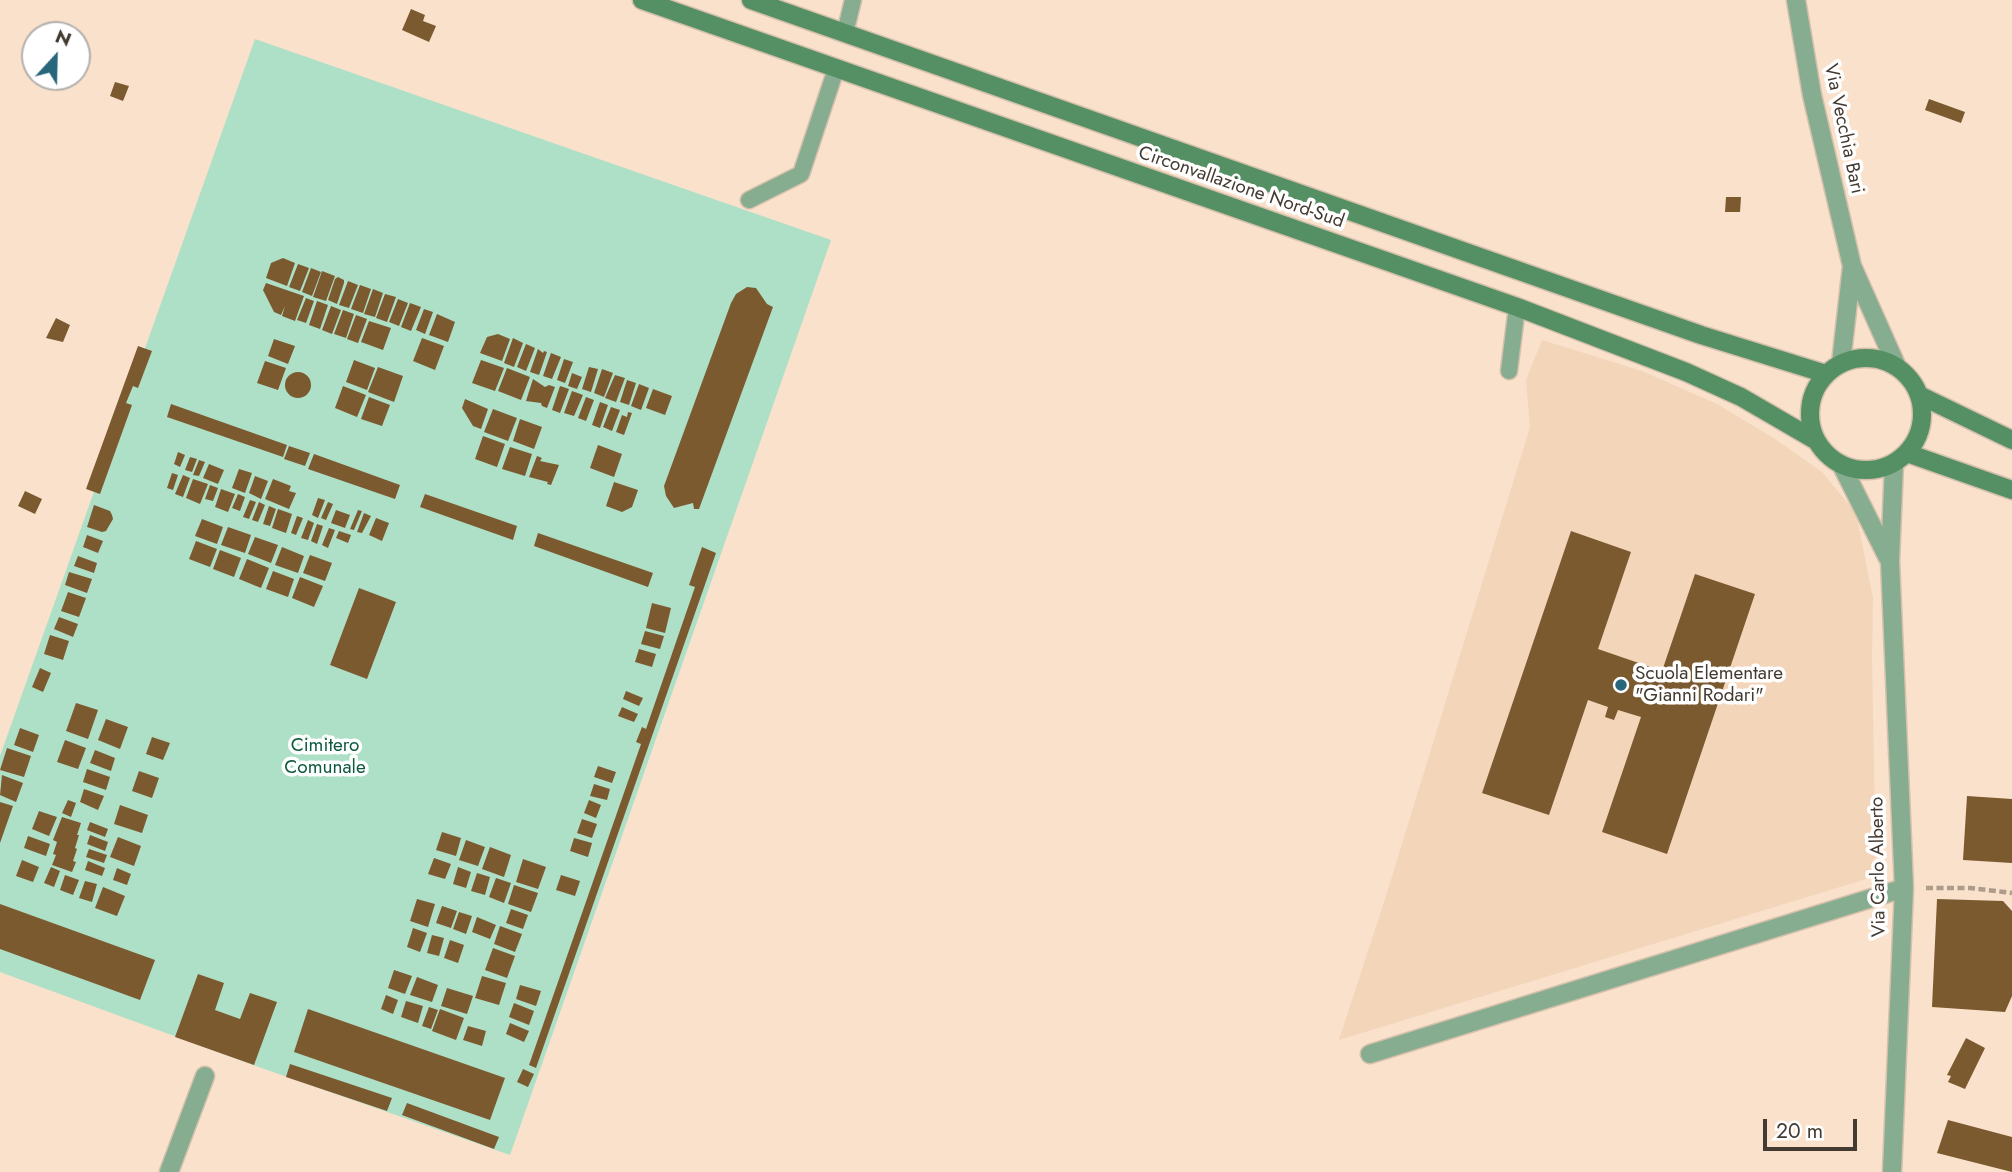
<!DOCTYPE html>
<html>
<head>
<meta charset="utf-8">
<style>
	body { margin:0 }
	#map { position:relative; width:2012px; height:1172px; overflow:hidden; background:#f9e1cb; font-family:Jost,sans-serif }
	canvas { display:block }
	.north { position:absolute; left:21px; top:21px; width:70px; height:70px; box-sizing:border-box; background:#fff; border:2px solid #b4b0ad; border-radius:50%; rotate:22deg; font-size:19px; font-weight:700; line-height:28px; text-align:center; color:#433a31 }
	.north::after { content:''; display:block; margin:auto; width:24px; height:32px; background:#28667c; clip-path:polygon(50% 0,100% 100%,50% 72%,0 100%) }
	.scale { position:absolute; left:1763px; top:1119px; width:94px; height:32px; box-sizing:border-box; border:4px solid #433a31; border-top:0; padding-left:9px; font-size:21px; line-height:24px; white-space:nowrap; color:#433a31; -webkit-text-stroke:5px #fff; paint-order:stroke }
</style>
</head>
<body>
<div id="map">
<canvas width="2012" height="1172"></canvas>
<div class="north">N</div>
<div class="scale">20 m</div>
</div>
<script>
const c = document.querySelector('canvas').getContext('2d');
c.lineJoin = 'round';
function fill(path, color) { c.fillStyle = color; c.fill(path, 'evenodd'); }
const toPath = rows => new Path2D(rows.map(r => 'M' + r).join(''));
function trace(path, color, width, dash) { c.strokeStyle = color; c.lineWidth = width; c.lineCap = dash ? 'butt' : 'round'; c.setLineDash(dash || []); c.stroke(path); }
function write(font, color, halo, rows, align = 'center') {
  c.font = font + ' Jost,sans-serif'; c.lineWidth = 7; c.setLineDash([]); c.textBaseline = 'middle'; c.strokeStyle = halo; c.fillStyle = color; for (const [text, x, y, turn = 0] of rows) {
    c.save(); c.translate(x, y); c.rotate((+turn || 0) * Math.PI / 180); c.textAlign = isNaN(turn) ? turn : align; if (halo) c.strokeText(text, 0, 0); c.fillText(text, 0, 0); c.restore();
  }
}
fill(toPath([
	[1542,340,1642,371,1717,404,1772,437,1822,472,1856,513,1873,598,1872,658,1876,876,1339,1040,1386,896,1530,427,1526,380]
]), '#f3d5ba');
fill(toPath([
	[255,39,831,240,510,1155,253,1065,0,972,0,756]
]), '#aedfc7');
fill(toPath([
	[411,9,425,15,423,21,436,26,429,42,402,30],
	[115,82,129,86,123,101,110,96],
	[1929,99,1965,112,1961,123,1925,110],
	[1726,197,1741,197,1740,212,1725,212],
	[283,258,295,263,287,286,266,278,271,263],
	[298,264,309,268,300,291,289,287],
	[311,268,321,272,312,296,302,292],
	[322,271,335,276,326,301,313,297],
	[338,277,344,280,344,283,337,304,328,300,335,279],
	[348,281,358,285,349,308,339,305],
	[266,283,304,296,295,321,282,316,285,306,281,315,274,312,263,290],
	[360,285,371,289,363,313,351,309],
	[747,287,756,288,767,304,773,307,699,509,694,509,693,503,674,508,666,496,664,486,731,303,736,294],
	[373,289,383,293,375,317,364,314],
	[385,294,396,297,387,322,376,318],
	[306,298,314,301,306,323,297,320],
	[398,299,408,303,399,326,389,322],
	[317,301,328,305,320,329,309,325],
	[410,303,421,307,411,331,401,327],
	[331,306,341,310,332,334,322,330],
	[424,309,433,312,425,334,416,330],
	[343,310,354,314,346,338,334,334],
	[437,314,455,322,448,342,429,335],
	[356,315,367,319,358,343,347,339],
	[56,318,70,325,63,342,46,338],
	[369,321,391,328,383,350,361,342],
	[498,334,510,339,502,361,480,353,487,337],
	[422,338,444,346,435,370,413,361],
	[513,338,523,343,514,367,504,363],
	[274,339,295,346,288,364,268,356],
	[526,344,535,348,526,371,517,367],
	[138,346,152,351,138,388,133,386,126,403,132,405,100,494,86,489],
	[538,349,543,353,544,351,547,352,539,375,530,372],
	[551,353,561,357,552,379,543,376],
	[564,359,573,362,565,383,557,380],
	[354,360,375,368,367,390,346,382],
	[481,360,504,368,495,391,472,383],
	[265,361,286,368,278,390,257,383],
	[378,367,403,376,394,402,368,392],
	[589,367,598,369,591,392,582,389],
	[507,368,530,377,521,400,498,391],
	[602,369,613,373,604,397,594,393],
	'285 385a13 13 0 1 1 26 0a13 13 0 1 1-26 0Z',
	[572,373,582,377,577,389,568,386],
	[615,375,625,378,616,402,605,398],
	[533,379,545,387,549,385,555,387,547,408,542,406,541,403,526,401],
	[627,380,636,383,629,405,620,402],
	[639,384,649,388,641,410,631,406],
	[343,386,366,395,357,417,335,408],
	[560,386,569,389,560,413,552,410],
	[653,389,672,396,665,415,646,408],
	[572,391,583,395,574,416,564,413],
	[369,397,390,405,382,426,361,419],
	[586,397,594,400,586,421,578,418],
	[465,399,488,409,481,429,473,426,462,408],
	[600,402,608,405,600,428,592,425],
	[171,404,287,445,283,457,167,417],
	[611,407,620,410,612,431,603,427],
	[493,409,517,418,508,441,484,432],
	[628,412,632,413,624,435,616,432,622,415,627,417],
	[520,419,542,427,534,449,513,441],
	[483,436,505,444,497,467,475,459],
	[598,445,622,454,614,477,590,468],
	[289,446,310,453,305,466,284,459],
	[510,447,532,454,525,476,502,469],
	[178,452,185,455,180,467,174,464],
	[314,454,400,485,395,499,308,469],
	[537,456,542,458,540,461,559,465,551,485,547,484,548,482,529,477],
	[190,457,197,459,192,472,185,470],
	[199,460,205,462,199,476,193,475],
	[209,464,224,470,218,484,203,478],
	[239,469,252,473,245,493,232,488],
	[172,473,178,475,173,490,167,488],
	[183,475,190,478,183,497,175,494],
	[255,476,268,481,261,499,249,493],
	[193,479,208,484,200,504,186,498],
	[273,479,291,486,289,491,296,493,289,509,265,499],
	[614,482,638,490,632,507,622,512,606,506],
	[210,485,218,488,213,501,205,499],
	[221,489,235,494,228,512,215,507],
	[25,491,42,499,35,514,18,506],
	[238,494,245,497,240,511,232,508],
	[425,494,517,526,513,540,420,507],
	[318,498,325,500,318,518,312,515],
	[250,500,256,502,249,519,243,517],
	[259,502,265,505,258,522,252,520],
	[328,502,333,504,326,520,321,518],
	[94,505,110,511,112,515,113,519,106,531,102,532,87,527],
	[269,506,276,509,270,526,263,524],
	[278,509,292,514,286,533,272,528],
	[336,510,350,515,345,528,331,523],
	[358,510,362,511,354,530,350,529],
	[364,513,371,516,362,533,357,532],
	[297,516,303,518,296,535,291,533],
	[376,518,389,523,382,541,369,535],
	[202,519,223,527,217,544,195,536],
	[308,520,314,523,308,540,301,538],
	[317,524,323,526,317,544,311,541],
	[228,527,251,535,245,553,221,545],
	[329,528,335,530,328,548,322,545],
	[339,531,351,535,348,543,336,538],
	[1571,531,1631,552,1598,649,1662,671,1695,574,1755,594,1667,854,1602,832,1641,717,1618,710,1614,720,1605,717,1608,707,1588,700,1549,815,1482,793],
	[538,533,653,573,648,587,534,546],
	[87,535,103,541,98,553,83,547],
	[255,537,278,545,271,563,248,554],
	[196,541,217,549,210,567,189,559],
	[282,547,304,556,298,573,275,565],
	[702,547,716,553,536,1068,529,1065,641,744,636,742,642,727,646,729,695,587,689,585],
	[220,550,241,558,234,577,213,569],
	[310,555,332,563,325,581,303,573],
	[78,556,97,563,94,573,74,566],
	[247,559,269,568,261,588,239,579],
	[273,571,294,579,288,597,266,589],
	[69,572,92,579,87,593,65,585],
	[300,577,323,586,314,607,292,598],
	[359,588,396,602,367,679,330,665],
	[68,592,86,598,79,617,61,611],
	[652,603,671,608,665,633,646,628],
	[59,617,78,624,73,637,54,629],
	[645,631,664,636,660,649,641,644],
	[50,635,69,641,63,660,44,654],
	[639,649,656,654,652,667,635,662],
	[40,668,51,673,43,692,32,687],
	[626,691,643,698,639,706,623,699],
	[76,703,98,710,88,739,66,731],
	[622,707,638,714,634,722,618,716],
	[106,719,128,727,120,749,98,740],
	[20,728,39,735,33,752,14,745],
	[152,737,170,743,163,760,146,754],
	[65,740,86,748,78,769,57,762],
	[7,748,31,756,24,777,0,770],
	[95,750,115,758,111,771,90,763],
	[598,766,616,772,612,783,594,777],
	[87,769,110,777,106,790,83,782],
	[139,771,159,778,152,798,132,791],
	[2,775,23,783,16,802,0,795],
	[594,784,610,789,607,800,590,796],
	[84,789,104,796,98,810,80,802],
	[1967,796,2012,799,2012,863,1963,860],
	[68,800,76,803,71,817,62,813],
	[589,800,601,805,596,818,584,813],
	[0,802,13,806,0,843],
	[120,805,148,815,142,833,114,824],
	[39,811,57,817,49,836,32,829],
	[62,817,81,823,77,835,79,835,75,848,77,849,73,861,76,862,72,872,52,865,56,855,53,854,57,842,53,840],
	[582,819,597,824,592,838,577,833],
	[90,822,108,829,105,837,87,830],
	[442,832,461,838,456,856,436,850],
	[90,835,108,842,105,851,87,844],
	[28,836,50,844,46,856,24,848],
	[118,837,141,846,134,866,110,857],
	[574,838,592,843,588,857,570,851],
	[466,840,485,847,478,866,459,860],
	[490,847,511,855,504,877,482,869],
	[89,849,107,855,104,863,86,857],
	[434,858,451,864,445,879,428,874],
	[523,859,546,867,538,889,516,882],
	[22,860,39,867,33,882,16,876],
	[88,861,105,868,102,876,85,870],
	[51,867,60,871,54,887,44,883],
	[458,867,471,872,466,888,453,884],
	[117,868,131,874,127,885,113,880],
	[477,873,490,877,485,895,471,891],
	[65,875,79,880,73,895,60,890],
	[561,875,580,881,575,896,556,890],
	[496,878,511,883,504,903,489,897],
	[85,881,97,884,92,902,79,898],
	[514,885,538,893,531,912,508,904],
	[103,887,125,896,117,916,95,908],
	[417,899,435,904,428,927,410,921],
	[1937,899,2003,901,2012,911,2012,996,2005,1012,1932,1007],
	[0,904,155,960,140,1000,0,949],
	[442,906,457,911,451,928,436,923],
	[511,909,528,915,523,929,506,923],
	[459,912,472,916,466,934,453,929],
	[477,917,496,925,490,939,472,932],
	[500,926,522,934,515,952,494,944],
	[413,928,427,933,420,952,407,947],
	[432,935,444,938,439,956,427,953],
	[450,940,464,945,458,963,444,958],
	[493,948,515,956,507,978,485,970],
	[394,970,412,976,405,994,388,988],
	[198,974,224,983,215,1010,240,1019,250,993,277,1002,254,1065,175,1037],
	[482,976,506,983,499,1005,475,998],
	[417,977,438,985,432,1002,410,995],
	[520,985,541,991,536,1006,516,999],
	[447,988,473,996,467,1014,441,1006],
	[386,995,398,1000,393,1014,381,1009],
	[406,1001,423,1006,418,1023,401,1017],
	[514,1003,534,1011,529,1025,509,1017],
	[429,1007,438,1010,431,1029,422,1026],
	[308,1009,505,1078,490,1120,294,1052],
	[440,1009,464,1018,456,1040,432,1031],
	[510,1023,529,1031,524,1042,506,1034],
	[468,1026,486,1031,482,1046,463,1040],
	[1966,1038,1985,1048,1965,1089,1948,1082,1951,1076,1947,1075],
	[290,1064,392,1098,387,1111,286,1077],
	[523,1069,534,1074,528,1087,517,1082],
	[407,1103,499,1137,494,1149,402,1115],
	[1948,1120,2012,1137,2012,1172,1937,1153]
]), '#7c5a30');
const service = toPath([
	[845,33,853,0],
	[749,200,801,174,836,69],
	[1509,371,1517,307]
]);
const minor = toPath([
	[1796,0,1812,95,1852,266,1897,367],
	[1841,363,1852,266],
	[1841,464,1888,558],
	[1370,1054,1904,888],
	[169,1172,205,1076],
	[1892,1172,1904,888,1890,561,1894,463]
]);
const secondary = toPath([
	[642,0,1517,307,1686,372,1741,397,1815,440],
	[751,0,1701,335,1826,374],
	'1810 414a56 56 0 1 1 112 0a56 56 0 1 1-112 0Z',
	[1919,395,2012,440],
	[1907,453,2012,490]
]);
trace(service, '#d5c0ac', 19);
trace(minor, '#d5c0ac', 21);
trace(secondary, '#d5c0ac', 21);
trace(toPath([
	[1926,888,1970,888,2012,893]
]), '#ae9c8b', 4.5, [7, 3.5]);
trace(service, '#86ad8f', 16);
trace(minor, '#86ad8f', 18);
trace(secondary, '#559065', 18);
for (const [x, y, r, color] of [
	[1621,685,7,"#28667c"]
]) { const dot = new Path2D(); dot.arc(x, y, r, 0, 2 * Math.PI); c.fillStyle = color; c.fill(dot); trace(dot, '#fff', 2.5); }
write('19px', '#433a31', '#fff', [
	["Via Vecchia Bari",1843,129,78],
	["Circonvallazione Nord-Sud",1241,188,19],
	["Via Carlo Alberto",1879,867,-91]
]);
write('19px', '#433a31', '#fff', [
	["Scuola Elementare",1635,674],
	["\"Gianni Rodari\"",1635,696]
], 'left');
write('19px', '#0f593f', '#fff', [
	["Cimitero",325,746],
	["Comunale",325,768]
]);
</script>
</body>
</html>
